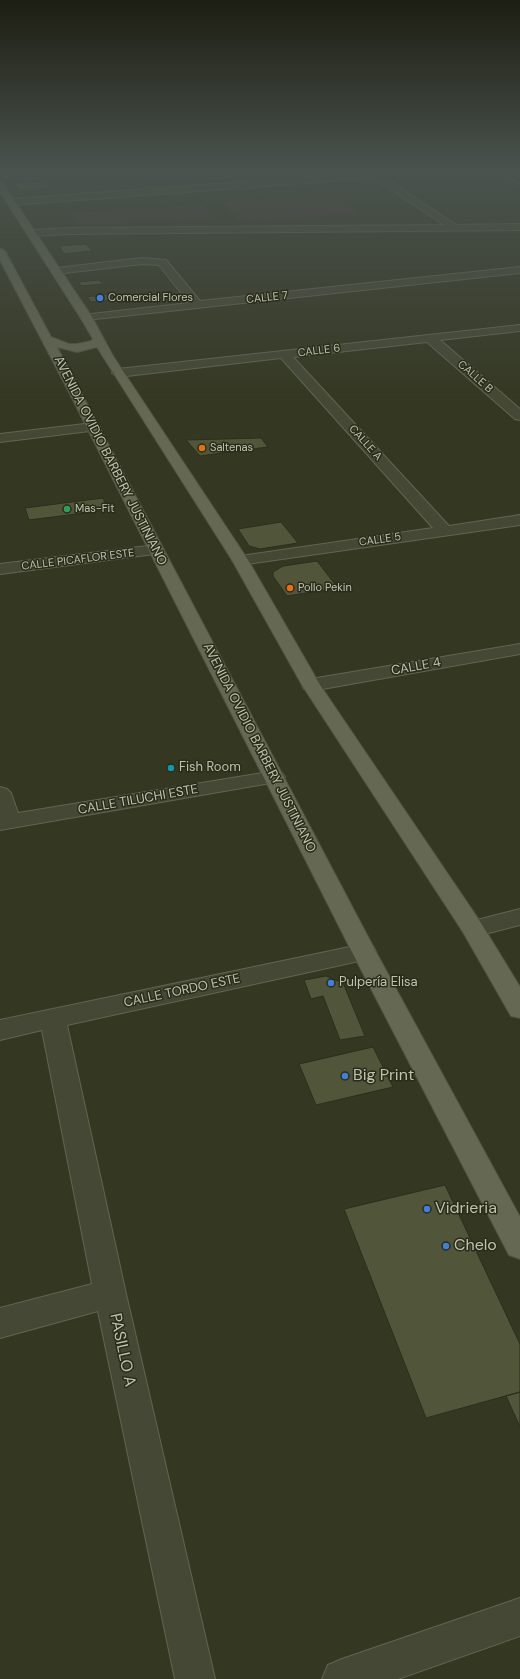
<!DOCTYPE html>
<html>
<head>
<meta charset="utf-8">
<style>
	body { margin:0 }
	canvas { display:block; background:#343721 }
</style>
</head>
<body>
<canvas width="520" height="1679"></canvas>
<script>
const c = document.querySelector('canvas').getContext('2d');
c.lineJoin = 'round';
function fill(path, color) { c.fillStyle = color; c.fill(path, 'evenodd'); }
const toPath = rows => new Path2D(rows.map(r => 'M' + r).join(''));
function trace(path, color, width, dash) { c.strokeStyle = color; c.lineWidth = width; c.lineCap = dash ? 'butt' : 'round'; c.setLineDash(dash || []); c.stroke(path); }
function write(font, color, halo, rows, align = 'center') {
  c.font = font + ' "DM Sans",sans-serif'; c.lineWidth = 3; c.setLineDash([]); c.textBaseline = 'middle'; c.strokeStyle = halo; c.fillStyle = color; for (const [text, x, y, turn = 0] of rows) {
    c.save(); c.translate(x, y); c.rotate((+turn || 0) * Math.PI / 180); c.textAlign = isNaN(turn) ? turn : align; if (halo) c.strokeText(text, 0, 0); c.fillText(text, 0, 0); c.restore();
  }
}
fill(toPath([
	[337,195,360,214,241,222,222,202],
	[202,205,213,218,78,227,70,213]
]), '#45382d');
const building = toPath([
	[46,181,51,188,20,191,15,183,46,181],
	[86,244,92,251,64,254,59,246,86,244],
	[99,280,103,284,82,286,78,282,99,280],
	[109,294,113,300,91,302,87,297,109,294],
	[261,438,268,447,200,456,186,440,261,438],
	[103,498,108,510,29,520,25,508,103,498],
	[281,522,298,543,260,549,249,546,238,529,281,522],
	[317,561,338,588,287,596,273,576,273,572,283,566,317,561],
	[326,976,343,983,365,1036,340,1040,323,996,311,999,304,980,326,976],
	[373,1047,393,1087,316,1105,299,1064,373,1047],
	[445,1185,520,1344,520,1392,426,1418,344,1209,445,1185],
	[520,1392,520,1427,506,1396,520,1392]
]);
fill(building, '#51553a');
trace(building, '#2b2e1b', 1);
const minor = toPath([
	[28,170,61,170,57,172,0,176,0,172,28,170],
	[364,170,373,170,456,225,520,224,520,230,71,234,31,236,26,233,31,230,71,228,444,225,374,178,11,205,7,202,11,199,367,173,364,170],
	[495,170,504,170,520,178,520,184,495,170],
	[142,258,166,260,200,301,520,267,520,273,86,320,82,319,80,317,82,315,189,303,159,265,142,264,56,274,51,271,56,268,142,258],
	[520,325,520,331,440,340,520,409,520,420,515,419,427,342,293,357,449,526,520,515,520,525,240,565,234,563,232,560,234,557,433,528,281,358,118,377,112,373,118,369,520,325],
	[93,423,98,424,100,427,98,430,0,442,0,434,93,423],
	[156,545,162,547,164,550,162,553,0,574,0,564,156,545],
	[520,644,520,654,311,691,304,689,302,685,304,681,311,679,520,644],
	[275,771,282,773,285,777,282,781,0,830,0,787,7,789,11,793,18,813,275,771],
	[520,909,520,925,473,937,465,935,461,929,465,923,520,909],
	[364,944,373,946,376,952,373,958,67,1025,126,1294,215,1679,175,1679,98,1311,0,1338,0,1308,92,1284,42,1030,0,1040,0,1020,364,944],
	[520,1598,520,1636,398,1679,322,1679,328,1665,342,1659,520,1598]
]);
const major = toPath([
	[0,182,4,185,92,317,113,356,248,560,320,685,481,923,520,987,520,1018,511,1016,463,932,302,685,232,560,97,347,77,352,57,347,376,952,520,1217,520,1259,509,1255,352,952,71,396,0,260,0,248,5,251,51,337,69,344,77,344,91,341,93,339,80,317,0,192,0,182]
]);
trace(minor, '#626551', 2);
trace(major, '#505440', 2);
fill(minor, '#454834');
fill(major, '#656852');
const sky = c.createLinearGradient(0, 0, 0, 405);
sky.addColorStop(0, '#1d1e12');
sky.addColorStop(0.42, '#4a534e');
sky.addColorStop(1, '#4a534e00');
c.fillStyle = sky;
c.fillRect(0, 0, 520, 405);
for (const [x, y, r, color] of [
	[100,298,4,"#3f7fe0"],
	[202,448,4,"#e8710a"],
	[67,509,4,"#2e9e5b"],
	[290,588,4,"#e8710a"],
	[171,768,4,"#0f9aa8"],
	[331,983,4,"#3f7fe0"],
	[345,1076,4,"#3f7fe0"],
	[427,1209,4,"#3f7fe0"],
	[446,1246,4,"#3f7fe0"]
]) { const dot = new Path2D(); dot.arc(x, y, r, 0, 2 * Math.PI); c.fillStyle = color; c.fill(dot); trace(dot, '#292c1a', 1.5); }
write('11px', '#c0c4ae', '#292c1a', [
	["Comercial Flores",108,298],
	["Saltenas",210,448],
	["Mas-Fit",75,509],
	["Pollo Pekin",298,588]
], 'left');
write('11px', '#c0c4ae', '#292c1a', [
	["CALLE 7",267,298,-6],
	["CALLE 6",319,351,-7],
	["CALLE B",475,377,41],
	["CALLE A",365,443,48],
	["CALLE 5",380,540,-8],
	["CALLE PICAFLOR ESTE",78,560,-7]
]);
write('13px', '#c0c4ae', '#292c1a', [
	["AVENIDA OVIDIO BARBERY JUSTINIANO",110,461,63],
	["CALLE 4",416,667,-10],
	["AVENIDA OVIDIO BARBERY JUSTINIANO",259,748,63],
	["CALLE TILUCHI ESTE",138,800,-10],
	["CALLE TORDO ESTE",182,991,-12]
]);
write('13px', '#c0c4ae', '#292c1a', [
	["Fish Room",179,768],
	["Pulpería Elisa",339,983]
], 'left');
write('16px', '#c0c4ae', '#292c1a', [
	["Big Print",353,1076],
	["Vidrieria",435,1209],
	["Chelo",454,1246]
], 'left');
write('16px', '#c0c4ae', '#292c1a', [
	["PASILLO A",122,1350,78]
]);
</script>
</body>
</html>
